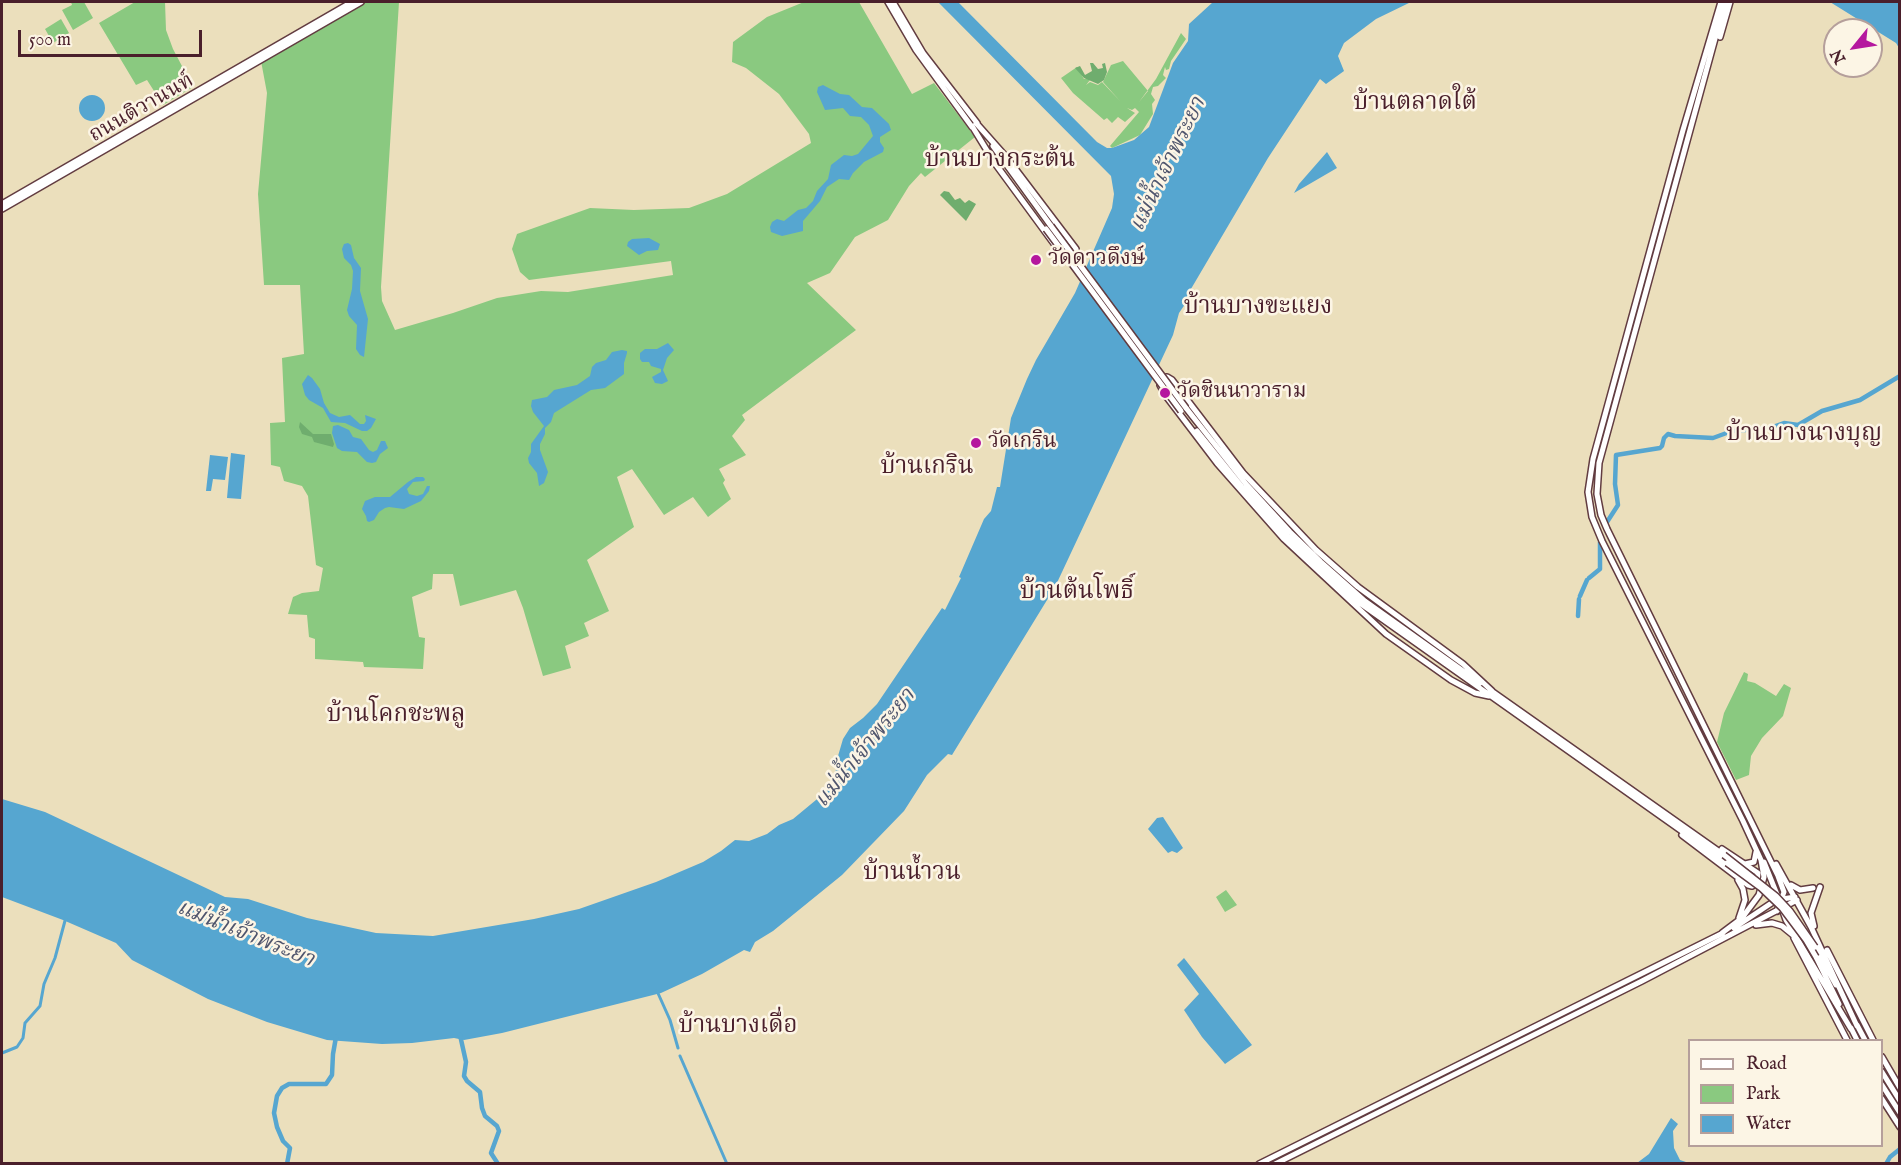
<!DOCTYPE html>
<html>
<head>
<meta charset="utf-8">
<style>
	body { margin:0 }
	#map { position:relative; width:1901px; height:1165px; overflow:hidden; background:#ebdfbc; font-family:"IM FELL English",serif }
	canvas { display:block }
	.frame { position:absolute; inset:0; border:3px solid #4a1f2b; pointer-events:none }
	.legend { position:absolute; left:1688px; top:1039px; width:195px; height:108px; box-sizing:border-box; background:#fcf5e5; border:2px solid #b59f9b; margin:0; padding:8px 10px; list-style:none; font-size:18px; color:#4a1f2b }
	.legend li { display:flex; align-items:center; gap:12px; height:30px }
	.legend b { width:30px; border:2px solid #b59f9b }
	.north { position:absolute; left:1823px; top:18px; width:60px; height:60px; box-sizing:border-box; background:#fcf5e5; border:2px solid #b59f9b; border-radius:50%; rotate:240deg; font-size:16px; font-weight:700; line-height:24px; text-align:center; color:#4a1f2b }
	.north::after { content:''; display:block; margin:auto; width:21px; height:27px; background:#b5179e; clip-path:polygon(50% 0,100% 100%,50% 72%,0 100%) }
	.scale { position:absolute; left:18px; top:30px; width:184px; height:27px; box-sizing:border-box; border:3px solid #4a1f2b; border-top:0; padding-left:8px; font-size:18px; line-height:21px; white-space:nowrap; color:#4a1f2b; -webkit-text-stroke:4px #fcf5e5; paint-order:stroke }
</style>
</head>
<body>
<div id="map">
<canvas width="1901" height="1165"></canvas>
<div class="frame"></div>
<ul class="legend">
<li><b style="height:8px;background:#fff"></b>Road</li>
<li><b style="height:16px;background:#8ac980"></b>Park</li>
<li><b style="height:16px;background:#56a6d0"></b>Water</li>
</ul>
<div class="north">N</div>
<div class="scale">500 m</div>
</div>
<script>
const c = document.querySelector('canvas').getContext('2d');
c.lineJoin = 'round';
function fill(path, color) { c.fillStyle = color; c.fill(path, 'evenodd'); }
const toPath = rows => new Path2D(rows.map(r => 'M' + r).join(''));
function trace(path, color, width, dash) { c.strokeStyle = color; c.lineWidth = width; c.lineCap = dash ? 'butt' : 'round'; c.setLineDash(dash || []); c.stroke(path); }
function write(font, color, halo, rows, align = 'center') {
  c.font = font + ' "IM FELL English","Noto Serif Thai",serif'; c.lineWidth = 5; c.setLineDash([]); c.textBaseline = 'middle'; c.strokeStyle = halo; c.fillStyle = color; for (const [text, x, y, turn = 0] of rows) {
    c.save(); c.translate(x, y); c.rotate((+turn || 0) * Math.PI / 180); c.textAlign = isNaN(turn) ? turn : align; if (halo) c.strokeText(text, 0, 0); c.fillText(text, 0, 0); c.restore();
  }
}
fill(toPath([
	[71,2,84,2,93,18,73,30,62,10,72,5],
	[135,2,165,2,166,30,173,49,193,87,163,105,147,80,136,85,99,23],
	[365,2,399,2,381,287,382,301,395,330,453,313,497,298,541,291,568,292,673,275,671,261,529,280,520,272,512,249,517,234,590,208,634,210,689,208,727,194,811,143,809,134,779,94,746,68,732,62,733,42,767,17,804,2,859,2,912,94,934,83,975,137,925,177,921,173,909,186,888,220,855,237,830,273,807,283,856,330,742,415,745,420,732,436,746,455,719,469,725,480,723,483,731,499,708,517,693,497,664,515,632,469,617,477,634,527,587,560,609,611,584,623,589,636,565,646,571,668,543,676,523,608,516,590,460,606,453,574,433,574,432,589,412,597,419,637,425,638,423,669,364,667,363,662,315,659,315,639,309,637,307,615,288,614,293,597,302,593,319,591,323,568,316,565,308,496,302,486,284,481,280,467,271,465,270,423,285,422,282,358,304,354,300,285,264,285,258,194,267,93,261,61],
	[61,19,69,33,53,43,45,29],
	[1181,33,1186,39,1171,61,1169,69,1166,70,1165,67,1163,75,1166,78,1158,86,1153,87,1151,94,1155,100,1152,104,1153,114,1140,135,1112,148,1110,146,1139,112,1135,108,1132,110,1127,108,1135,113,1125,122,1118,117,1112,123,1107,118,1104,120,1073,93,1061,78,1077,67,1084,79,1089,78,1090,80,1086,85,1090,82,1098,85,1102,82,1120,101,1103,82,1111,65,1123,61,1148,91,1139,102,1156,79],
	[1744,672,1748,674,1747,681,1755,683,1776,696,1784,684,1791,688,1783,716,1762,738,1751,756,1749,775,1736,780,1717,742,1724,713],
	[1226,890,1237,905,1225,912,1216,897]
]), '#8ac980');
fill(toPath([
	[1090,63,1093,63,1098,69,1103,68,1102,64,1105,63,1107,72,1104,80,1098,84,1084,78,1075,68,1080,66,1085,75,1092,71],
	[944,191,949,192,955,200,960,198,965,203,969,200,976,204,966,221,940,195],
	[300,422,313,434,331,434,334,444,333,447,314,442,312,437,302,434,299,427]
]), '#6fad6e');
fill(toPath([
	[938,2,958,2,1097,142,1107,148,1112,148,1134,140,1149,127,1173,63,1188,41,1189,24,1213,2,1411,2,1376,19,1344,43,1338,56,1344,71,1326,84,1320,79,1268,158,1188,294,1190,297,1179,313,1173,335,1055,587,952,755,948,754,927,775,904,811,842,875,773,931,755,942,750,952,744,950,702,974,661,993,502,1033,464,1040,454,1038,412,1043,382,1044,327,1040,267,1022,208,999,132,960,116,943,63,920,2,897,2,799,45,812,225,897,248,899,307,918,376,933,433,936,534,919,579,909,656,882,703,862,721,851,735,840,749,841,767,834,779,825,793,819,822,795,834,782,838,756,843,739,850,728,863,718,877,704,942,608,945,610,961,578,959,577,984,519,991,511,997,487,1000,487,1011,418,1027,379,1036,360,1075,293,1112,208,1114,194,1111,176],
	[1830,2,1899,2,1899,48,1896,43],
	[823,85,840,94,849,95,862,107,872,108,889,124,891,130,880,137,880,142,884,148,883,152,864,162,853,173,849,180,839,179,827,187,820,201,803,221,803,231,782,236,771,232,770,227,772,222,777,219,784,221,798,210,806,208,813,201,817,191,828,179,831,165,844,155,852,156,858,154,873,136,869,125,861,117,850,116,843,108,825,110,817,92,818,87],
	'79 108a13 13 0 1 1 26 0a13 13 0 1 1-26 0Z',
	[1327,152,1337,168,1294,193,1299,184],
	[649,238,660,244,658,250,647,251,639,255,627,246,628,242,632,239],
	[348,243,351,245,354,258,361,268,360,291,368,319,364,357,360,355,356,349,357,325,349,316,347,310,352,289,353,271,351,265,344,258,342,249,344,244],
	[668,343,674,350,667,358,663,370,668,381,662,384,655,383,652,377,661,372,661,369,651,366,649,362,642,362,640,359,640,353,645,349,657,349],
	[622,350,627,351,627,353,624,363,624,374,605,388,591,390,554,413,551,422,545,428,545,434,540,444,540,450,548,472,544,483,539,486,537,473,529,463,528,458,531,452,531,444,544,426,533,412,531,406,532,400,547,397,554,390,577,385,590,376,592,367,596,363,606,360,612,352],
	[308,375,312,378,320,389,324,403,330,413,339,417,350,415,360,424,364,424,366,421,365,415,376,419,371,428,367,431,362,431,345,423,331,422,323,408,309,400,305,395,302,384],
	[338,425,349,430,353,437,361,439,369,450,373,452,377,450,381,441,385,441,388,448,380,454,376,462,372,463,367,462,357,452,342,451,337,448,332,433,333,426],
	[231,453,245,455,241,499,227,498],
	[210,455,228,457,225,480,213,479,211,491,206,491],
	[423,477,425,479,424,481,413,482,407,489,409,494,417,496,423,494,427,486,430,486,429,491,421,501,404,509,389,507,385,508,379,512,374,520,369,522,367,521,366,516,362,509,365,501,375,497,390,497,408,482,416,477],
	[1163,817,1183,848,1177,853,1172,851,1168,853,1148,829,1157,818],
	[1184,958,1252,1045,1225,1064,1202,1037,1184,1010,1199,994,1177,965],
	[1671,1118,1678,1124,1673,1131,1674,1148,1680,1160,1689,1163,1637,1163,1649,1154]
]), '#56a6d0');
trace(toPath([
	[657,991,670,1020,678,1048],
	[2,1053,17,1047,23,1038,25,1023,40,1006,44,984,55,958,66,917],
	[680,1056,727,1164]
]), '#56a6d0', 3);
trace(toPath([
	[1607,522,1618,505,1615,484,1616,455,1660,448,1662,446,1664,438,1668,434,1675,436,1713,438,1732,431,1770,428,1784,423,1798,425,1822,411,1860,400,1900,376],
	[1589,578,1600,569,1600,542],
	[1580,596,1587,580],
	[1578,616,1579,599],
	[460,1035,466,1062,464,1076,467,1081,480,1092,482,1108,485,1116,497,1126,499,1131,491,1153,498,1164],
	[287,1164,290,1148,283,1141,277,1127,274,1113,277,1096,282,1088,289,1084,326,1084,332,1075,333,1054,336,1037],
	[1886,1164,1890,1157,1900,1149]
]), '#56a6d0', 4.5);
const major = toPath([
	[888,2,916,50,972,127],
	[893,2,923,53,977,123],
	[1721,2,1683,130,1593,459,1588,492,1592,517,1602,541,1743,821,1761,860,1764,877,1759,895,1742,918,1722,933],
	[1725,2,1599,463,1597,494,1601,515,1607,529,1778,876,1784,892,1777,911],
	[1720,37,1730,2],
	[976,123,1007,158,1076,249,1074,255,1071,258],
	[972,126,994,162,1063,256],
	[993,146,1051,226],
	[2,204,352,2],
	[2,209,361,2],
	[1186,408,1246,484,1290,532,1321,562,1365,601,1480,683],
	[1197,431,1242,487,1287,536,1361,604,1727,863],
	[1490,690,1724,855],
	[1489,696,1475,693,1451,680,1386,634,1284,539,1217,463,1166,396,1160,385,1163,378,1167,377,1172,380,1243,473,1316,550,1358,587,1463,664,1492,691],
	[1682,835,1748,885,1752,886,1757,883,1758,873,1722,849],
	[1764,862,1778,897],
	[1745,864,1754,862,1756,852],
	[1776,864,1811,927,1857,1026],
	[1738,880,1743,889,1745,900,1739,918],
	[1791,885,1800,890,1813,888],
	[1781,906,1786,920,1851,1029],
	[1756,925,1772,923,1782,926,1793,935],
	[1814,926,1811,913,1820,887],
	[1734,928,1776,900,1795,897],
	[1794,938,1847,1040],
	[1815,947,1836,985],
	[1827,950,1873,1040],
	[1816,957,1839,1004],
	[1857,1025,1865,1040],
	[1851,1028,1857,1040],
	[1882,1057,1900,1088],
	[1882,1072,1900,1101],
	[1882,1085,1900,1113],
	[1882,1099,1900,1127],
	[1259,1164,1723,933],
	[1275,1164,1642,981,1797,900]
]);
trace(major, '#623c41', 8);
trace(major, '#fff', 5);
const majorBridge = toPath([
	[1051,226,1186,408],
	[1046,229,1181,411],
	[1724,855,1776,896,1790,911,1815,947],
	[1727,863,1761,888,1782,908,1806,940,1816,957]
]);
trace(majorBridge, '#623c41', 8, []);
trace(majorBridge, '#fff', 5);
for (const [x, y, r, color] of [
	[1036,260,6,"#b5179e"],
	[1165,393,6,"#b5179e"],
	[976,443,6,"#b5179e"]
]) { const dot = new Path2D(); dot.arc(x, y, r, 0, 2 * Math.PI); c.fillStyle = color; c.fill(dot); trace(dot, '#fcf5e5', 2); }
write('21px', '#4a1f2b', '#fcf5e5', [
	["ถนนติวานนท์",142,109,-30]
]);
write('21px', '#4a1f2b', '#fcf5e5', [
	["วัดดาวดึงษ์",1048,260],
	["วัดชินนาวาราม",1177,393],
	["วัดเกริน",988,443]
], 'left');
write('italic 22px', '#4f556d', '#fcf5e5', [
	["แม่น้ำเจ้าพระยา",1169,165,-64],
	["แม่น้ำเจ้าพระยา",866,749,-51],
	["แม่น้ำเจ้าพระยา",245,935,22]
]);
write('24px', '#4a1f2b', '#fcf5e5', [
	["บ้านตลาดใต้",1415,104],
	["บ้านบางกระต้น",1000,161],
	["บ้านบางขะแยง",1258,308],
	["บ้านบางนางบุญ",1804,435],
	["บ้านเกริน",927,468],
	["บ้านต้นโพธิ์",1077,593],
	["บ้านโคกชะพลู",396,716],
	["บ้านน้ำวน",912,874],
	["บ้านบางเดื่อ",738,1027]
]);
</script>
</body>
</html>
